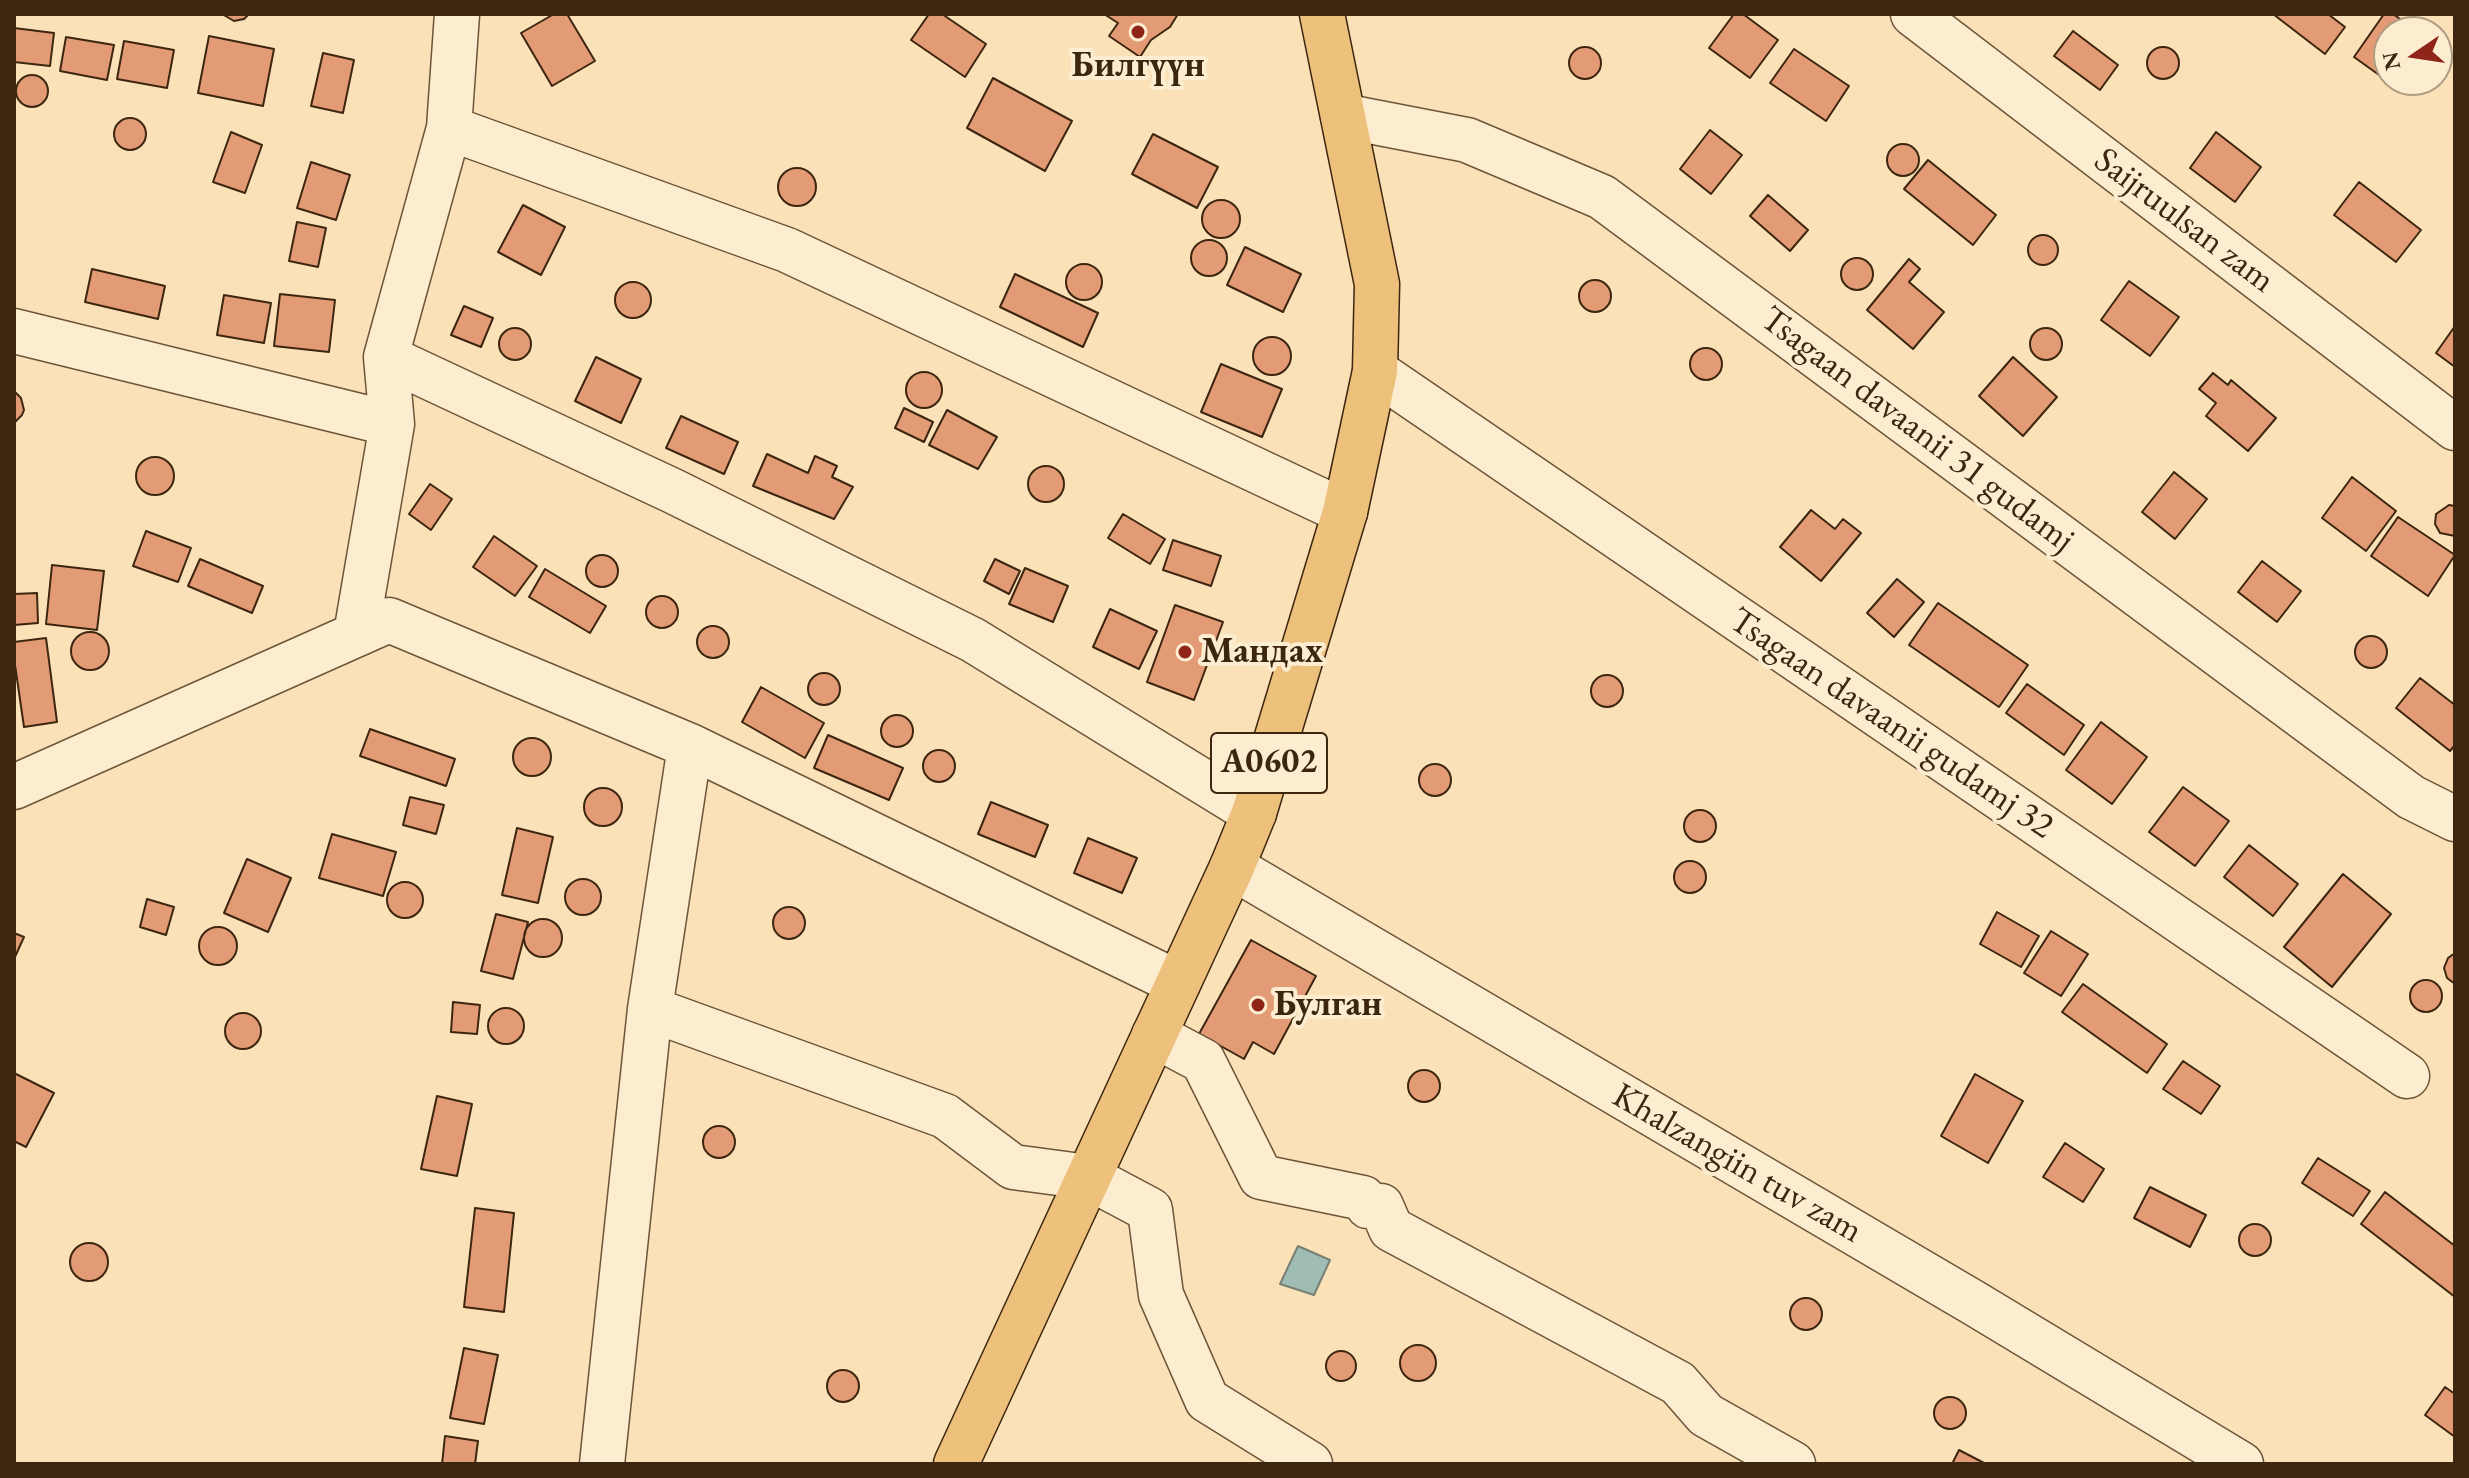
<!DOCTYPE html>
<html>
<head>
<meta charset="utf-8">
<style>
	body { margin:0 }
	#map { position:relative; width:2469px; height:1478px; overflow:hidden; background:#fae1b7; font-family:"EB Garamond",serif }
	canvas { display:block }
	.frame { position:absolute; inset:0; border:16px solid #3c260f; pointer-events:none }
	.north { position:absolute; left:2373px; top:16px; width:80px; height:80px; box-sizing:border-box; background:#fcecd0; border:2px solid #af9d83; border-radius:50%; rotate:257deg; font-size:22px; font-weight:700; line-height:32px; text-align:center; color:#3c260f }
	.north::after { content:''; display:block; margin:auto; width:28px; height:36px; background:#8f2418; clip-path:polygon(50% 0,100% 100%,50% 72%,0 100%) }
</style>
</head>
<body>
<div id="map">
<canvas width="2469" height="1478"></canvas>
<div class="frame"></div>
<div class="north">N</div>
</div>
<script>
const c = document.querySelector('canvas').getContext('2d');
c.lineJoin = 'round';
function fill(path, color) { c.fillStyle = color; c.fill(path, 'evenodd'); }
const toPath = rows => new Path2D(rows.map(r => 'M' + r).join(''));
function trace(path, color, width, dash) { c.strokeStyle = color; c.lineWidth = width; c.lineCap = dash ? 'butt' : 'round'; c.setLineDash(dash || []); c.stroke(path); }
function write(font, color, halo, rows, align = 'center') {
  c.font = font + ' "EB Garamond",serif'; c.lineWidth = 8; c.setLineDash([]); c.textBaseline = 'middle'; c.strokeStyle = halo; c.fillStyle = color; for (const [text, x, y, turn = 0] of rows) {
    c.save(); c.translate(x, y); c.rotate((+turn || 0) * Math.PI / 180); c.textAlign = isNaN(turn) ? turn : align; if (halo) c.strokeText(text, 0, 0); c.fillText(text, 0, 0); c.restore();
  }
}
const water = toPath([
	[1298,1246,1330,1260,1314,1295,1280,1284,1298,1246]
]);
fill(water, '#9fbcb5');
trace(water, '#778073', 2);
const building = toPath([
	[222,14,249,14,244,19,234,21,222,14],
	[554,14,567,14,595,61,552,86,521,33,554,14],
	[929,14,942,14,986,44,965,77,911,40,929,14],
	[1104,14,1178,14,1170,27,1151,40,1140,57,1109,36,1118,23,1104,14],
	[1734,14,1743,14,1778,40,1750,78,1709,48,1734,14],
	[2273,14,2328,14,2345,27,2325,54,2273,14],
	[2384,14,2393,14,2419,32,2389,32,2389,80,2408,80,2400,90,2354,57,2384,14],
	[14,28,54,33,50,66,14,62,14,28],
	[2073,31,2118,65,2100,90,2054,56,2073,31],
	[209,36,274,49,263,106,198,93,209,36],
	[66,37,114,45,107,80,60,71,66,37],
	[124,41,174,50,167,88,117,79,124,41],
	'2147 63a16 16 0 1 1 32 0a16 16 0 1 1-32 0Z',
	'1569 63a16 16 0 1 1 32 0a16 16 0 1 1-32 0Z',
	[1794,49,1849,86,1826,121,1770,83,1794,49],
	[323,53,354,60,343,113,311,106,323,53],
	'16 91a16 16 0 1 1 32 0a16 16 0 1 1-32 0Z',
	[993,78,1072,121,1045,171,967,128,993,78],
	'114 134a16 16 0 1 1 32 0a16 16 0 1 1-32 0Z',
	[1710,130,1742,155,1711,194,1680,169,1710,130],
	[231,132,262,145,245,193,213,182,231,132],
	[2216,132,2261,167,2235,202,2190,168,2216,132],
	[1153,134,1218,167,1197,208,1132,174,1153,134],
	'1887 160a16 16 0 1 1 32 0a16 16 0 1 1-32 0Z',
	[1928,160,1996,215,1973,245,1904,189,1928,160],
	[311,162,350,175,336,220,297,208,311,162],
	'778 187a19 19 0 1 1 38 0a19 19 0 1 1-38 0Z',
	[2359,182,2421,230,2396,262,2334,215,2359,182],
	[1768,195,1808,230,1790,251,1750,216,1768,195],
	'1202 219a19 19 0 1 1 38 0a19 19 0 1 1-38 0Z',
	[523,205,565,227,541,275,498,252,523,205],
	[297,222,326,228,318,267,289,261,297,222],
	'2028 250a15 15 0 1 1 30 0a15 15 0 1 1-30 0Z',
	'1191 258a18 18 0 1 1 36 0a18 18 0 1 1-36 0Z',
	[1245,247,1301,274,1283,312,1227,285,1245,247],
	'1841 274a16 16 0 1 1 32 0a16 16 0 1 1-32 0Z',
	[1909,259,1920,269,1909,282,1944,312,1913,349,1867,310,1909,259],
	'1066 282a18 18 0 1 1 36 0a18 18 0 1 1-36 0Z',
	[92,269,165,286,158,319,85,302,92,269],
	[1015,274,1098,313,1083,347,1000,307,1015,274],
	'1579 296a16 16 0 1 1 32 0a16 16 0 1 1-32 0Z',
	[2129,281,2179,317,2150,356,2101,320,2129,281],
	'615 300a18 18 0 1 1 36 0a18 18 0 1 1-36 0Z',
	[280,294,335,300,329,352,274,346,280,294],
	[224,295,271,303,264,343,217,335,224,295],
	[464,306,493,318,481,347,451,335,464,306],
	[2455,326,2455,367,2436,353,2455,326],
	'2030 344a16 16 0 1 1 32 0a16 16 0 1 1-32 0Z',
	'499 344a16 16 0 1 1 32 0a16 16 0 1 1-32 0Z',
	'1253 356a19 19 0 1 1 38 0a19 19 0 1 1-38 0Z',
	'1690 364a16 16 0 1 1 32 0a16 16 0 1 1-32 0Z',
	[596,357,641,379,621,423,575,401,596,357],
	[2013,357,2057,397,2023,436,1979,396,2013,357],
	[1221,364,1282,389,1262,437,1201,412,1221,364],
	'906 390a18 18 0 1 1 36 0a18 18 0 1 1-36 0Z',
	[2213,373,2228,385,2231,380,2276,418,2248,451,2206,416,2216,403,2199,389,2213,373],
	[14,391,21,398,24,410,22,415,14,423,14,391],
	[904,408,933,422,924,442,895,428,904,408],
	[947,410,997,437,978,469,929,445,947,410],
	[681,416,738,442,724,474,666,448,681,416],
	[767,454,808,473,815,456,837,466,832,477,853,487,834,519,753,486,767,454],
	'136 476a19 19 0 1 1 38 0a19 19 0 1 1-38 0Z',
	'1028 484a18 18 0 1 1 36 0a18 18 0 1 1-36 0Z',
	[2174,472,2207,499,2175,539,2142,512,2174,472],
	[2352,477,2396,511,2366,551,2322,518,2352,477],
	[430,484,452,499,431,530,409,514,430,484],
	[2449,505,2455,506,2455,536,2440,533,2435,524,2436,514,2449,505],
	[1811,510,1835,529,1843,519,1861,533,1821,581,1780,547,1811,510],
	[1123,514,1165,539,1150,564,1108,538,1123,514],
	[2398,517,2455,555,2428,596,2371,556,2398,517],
	[146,531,191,548,178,582,133,566,146,531],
	[494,536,537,566,515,596,473,567,494,536],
	[1173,540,1221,556,1211,586,1163,570,1173,540],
	'586 571a16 16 0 1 1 32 0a16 16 0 1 1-32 0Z',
	[200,559,263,586,252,613,188,586,200,559],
	[995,559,1020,571,1009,594,984,581,995,559],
	[2262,561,2301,591,2277,622,2238,592,2262,561],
	[52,565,104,571,97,630,46,624,52,565],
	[1025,568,1068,586,1053,622,1009,604,1025,568],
	[545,569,606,606,590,633,529,597,545,569],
	[1897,579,1924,602,1894,637,1867,613,1897,579],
	[37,593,38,623,14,625,14,594,37,593],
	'646 612a16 16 0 1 1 32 0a16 16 0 1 1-32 0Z',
	[1938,603,2028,665,1999,707,1909,645,1938,603],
	[1175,605,1223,622,1194,700,1147,682,1175,605],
	[1110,609,1157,631,1139,669,1093,647,1110,609],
	'697 642a16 16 0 1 1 32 0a16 16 0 1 1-32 0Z',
	'71 651a19 19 0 1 1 38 0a19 19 0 1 1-38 0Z',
	'2355 652a16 16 0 1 1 32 0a16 16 0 1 1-32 0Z',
	[46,638,57,722,24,727,14,658,14,642,46,638],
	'808 689a16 16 0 1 1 32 0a16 16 0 1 1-32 0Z',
	'1591 691a16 16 0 1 1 32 0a16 16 0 1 1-32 0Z',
	[2420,678,2455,705,2455,745,2450,751,2396,708,2420,678],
	[2027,684,2084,725,2064,755,2006,713,2027,684],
	[761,687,824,723,805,758,742,722,761,687],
	'881 731a16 16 0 1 1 32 0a16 16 0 1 1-32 0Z',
	[2101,722,2147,757,2112,804,2066,770,2101,722],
	[370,729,455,759,446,786,360,756,370,729],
	[828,735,903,768,889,800,814,768,828,735],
	'513 757a19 19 0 1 1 38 0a19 19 0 1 1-38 0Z',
	'923 766a16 16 0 1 1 32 0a16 16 0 1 1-32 0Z',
	'1419 780a16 16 0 1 1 32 0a16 16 0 1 1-32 0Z',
	[2183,787,2229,821,2195,866,2149,832,2183,787],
	'584 807a19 19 0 1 1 38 0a19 19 0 1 1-38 0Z',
	[410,797,444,805,436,834,403,825,410,797],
	[991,802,1048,825,1035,857,978,834,991,802],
	'1684 826a16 16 0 1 1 32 0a16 16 0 1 1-32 0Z',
	[517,828,553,837,538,903,502,895,517,828],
	[332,834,396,852,383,896,319,878,332,834],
	[1088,838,1137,858,1122,893,1074,873,1088,838],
	[2249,845,2298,884,2273,916,2224,877,2249,845],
	[247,859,291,878,268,932,224,913,247,859],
	'1674 877a16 16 0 1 1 32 0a16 16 0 1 1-32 0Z',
	[2343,874,2391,914,2332,987,2284,947,2343,874],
	'565 897a18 18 0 1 1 36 0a18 18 0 1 1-36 0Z',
	'387 900a18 18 0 1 1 36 0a18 18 0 1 1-36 0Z',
	[147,899,174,907,166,935,140,927,147,899],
	'773 923a16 16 0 1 1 32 0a16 16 0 1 1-32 0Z',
	[1997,912,2039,936,2021,967,1980,944,1997,912],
	[496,914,528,922,513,979,481,971,496,914],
	'524 938a19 19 0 1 1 38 0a19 19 0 1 1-38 0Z',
	'199 946a19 19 0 1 1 38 0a19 19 0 1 1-38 0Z',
	[2051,931,2088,954,2061,996,2024,973,2051,931],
	[14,933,24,937,14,959,14,933],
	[1251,940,1316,976,1274,1054,1253,1042,1244,1059,1199,1034,1251,940],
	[2455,953,2455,984,2447,978,2444,968,2448,958,2455,953],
	'2410 996a16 16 0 1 1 32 0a16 16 0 1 1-32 0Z',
	[2083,984,2167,1044,2147,1073,2062,1012,2083,984],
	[453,1002,480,1005,477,1034,451,1032,453,1002],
	'488 1026a18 18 0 1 1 36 0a18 18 0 1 1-36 0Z',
	'225 1031a18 18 0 1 1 36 0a18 18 0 1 1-36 0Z',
	[2183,1061,2220,1086,2201,1114,2163,1089,2183,1061],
	'1408 1086a16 16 0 1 1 32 0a16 16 0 1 1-32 0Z',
	[14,1073,54,1093,26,1147,14,1141,14,1073],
	[1975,1074,2023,1101,1988,1163,1941,1136,1975,1074],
	[437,1096,472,1104,457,1176,421,1169,437,1096],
	'703 1142a16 16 0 1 1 32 0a16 16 0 1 1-32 0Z',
	[2065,1143,2104,1169,2083,1202,2043,1177,2065,1143],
	[2318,1158,2370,1191,2353,1216,2302,1183,2318,1158],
	[2150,1187,2206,1215,2190,1247,2134,1218,2150,1187],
	[2385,1192,2455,1246,2455,1297,2361,1224,2385,1192],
	[475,1208,514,1213,504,1312,464,1307,475,1208],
	'2239 1240a16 16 0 1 1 32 0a16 16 0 1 1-32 0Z',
	'70 1262a19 19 0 1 1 38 0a19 19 0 1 1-38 0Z',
	'1790 1314a16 16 0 1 1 32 0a16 16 0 1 1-32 0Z',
	'1400 1363a18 18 0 1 1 36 0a18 18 0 1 1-36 0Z',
	[464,1348,498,1355,484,1424,450,1418,464,1348],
	'1326 1366a15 15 0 1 1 30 0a15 15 0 1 1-30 0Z',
	'827 1386a16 16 0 1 1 32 0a16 16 0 1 1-32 0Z',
	[2445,1387,2455,1394,2455,1437,2425,1415,2445,1387],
	'1934 1413a16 16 0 1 1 32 0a16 16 0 1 1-32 0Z',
	[445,1436,478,1441,475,1464,442,1464,445,1436],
	[1959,1450,1986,1464,1952,1464,1959,1450]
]);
fill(building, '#e39b75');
trace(building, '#3c260f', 2);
const minor = toPath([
	[1913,14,2455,428],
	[1343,116,1467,140,1602,197,2411,797,2455,819],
	[449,128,787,250,1345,512],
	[14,331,392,424],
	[386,357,673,491,973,640,1254,813],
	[1375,371,2407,1076],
	[356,634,392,424,386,357,449,128,457,14],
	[14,787,389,620,690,746,1178,983],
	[1232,867,1974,1303,2241,1464],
	[650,1009,945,1116,1013,1167,1088,1177,1150,1210,1161,1295,1207,1400,1310,1464],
	[1154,1035,1203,1061,1261,1177,1363,1198,1368,1206,1381,1206,1391,1229,1678,1383,1706,1415,1793,1464],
	[602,1464,650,1009,690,746]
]);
const highway = toPath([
	[956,1464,1232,867,1254,813,1345,512,1375,371,1377,284,1322,14]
]);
trace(minor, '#6c5539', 47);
trace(highway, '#3c260f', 47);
trace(minor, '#fcecd0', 44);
trace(highway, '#edc07c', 44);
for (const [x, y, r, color] of [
	[1138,32,8,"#8f2418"],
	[1185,652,8,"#8f2418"],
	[1258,1005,8,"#8f2418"]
]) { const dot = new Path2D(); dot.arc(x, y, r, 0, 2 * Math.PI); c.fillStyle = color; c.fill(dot); trace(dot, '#fcecd0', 3); }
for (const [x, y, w] of [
	[1269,763,116]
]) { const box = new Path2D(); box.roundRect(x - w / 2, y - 30, w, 60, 6); c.fillStyle = '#fcecd0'; c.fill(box); trace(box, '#3c260f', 2); }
write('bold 34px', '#3c260f', null, [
	["A0602",1269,763]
]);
write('bold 36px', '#3c260f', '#fcecd0', [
	["Билгүүн",1138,66,"center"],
	["Мандах",1201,652],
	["Булган",1274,1005]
], 'left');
write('36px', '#3c260f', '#fcecd0', [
	["Saijruulsan zam",2184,221,37],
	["Tsagaan davaanii 31 gudamj",1917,430,37],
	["Tsagaan davaanii gudamj 32",1891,724,34],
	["Khalzangiin tuv zam",1737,1164,30]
]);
</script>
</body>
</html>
